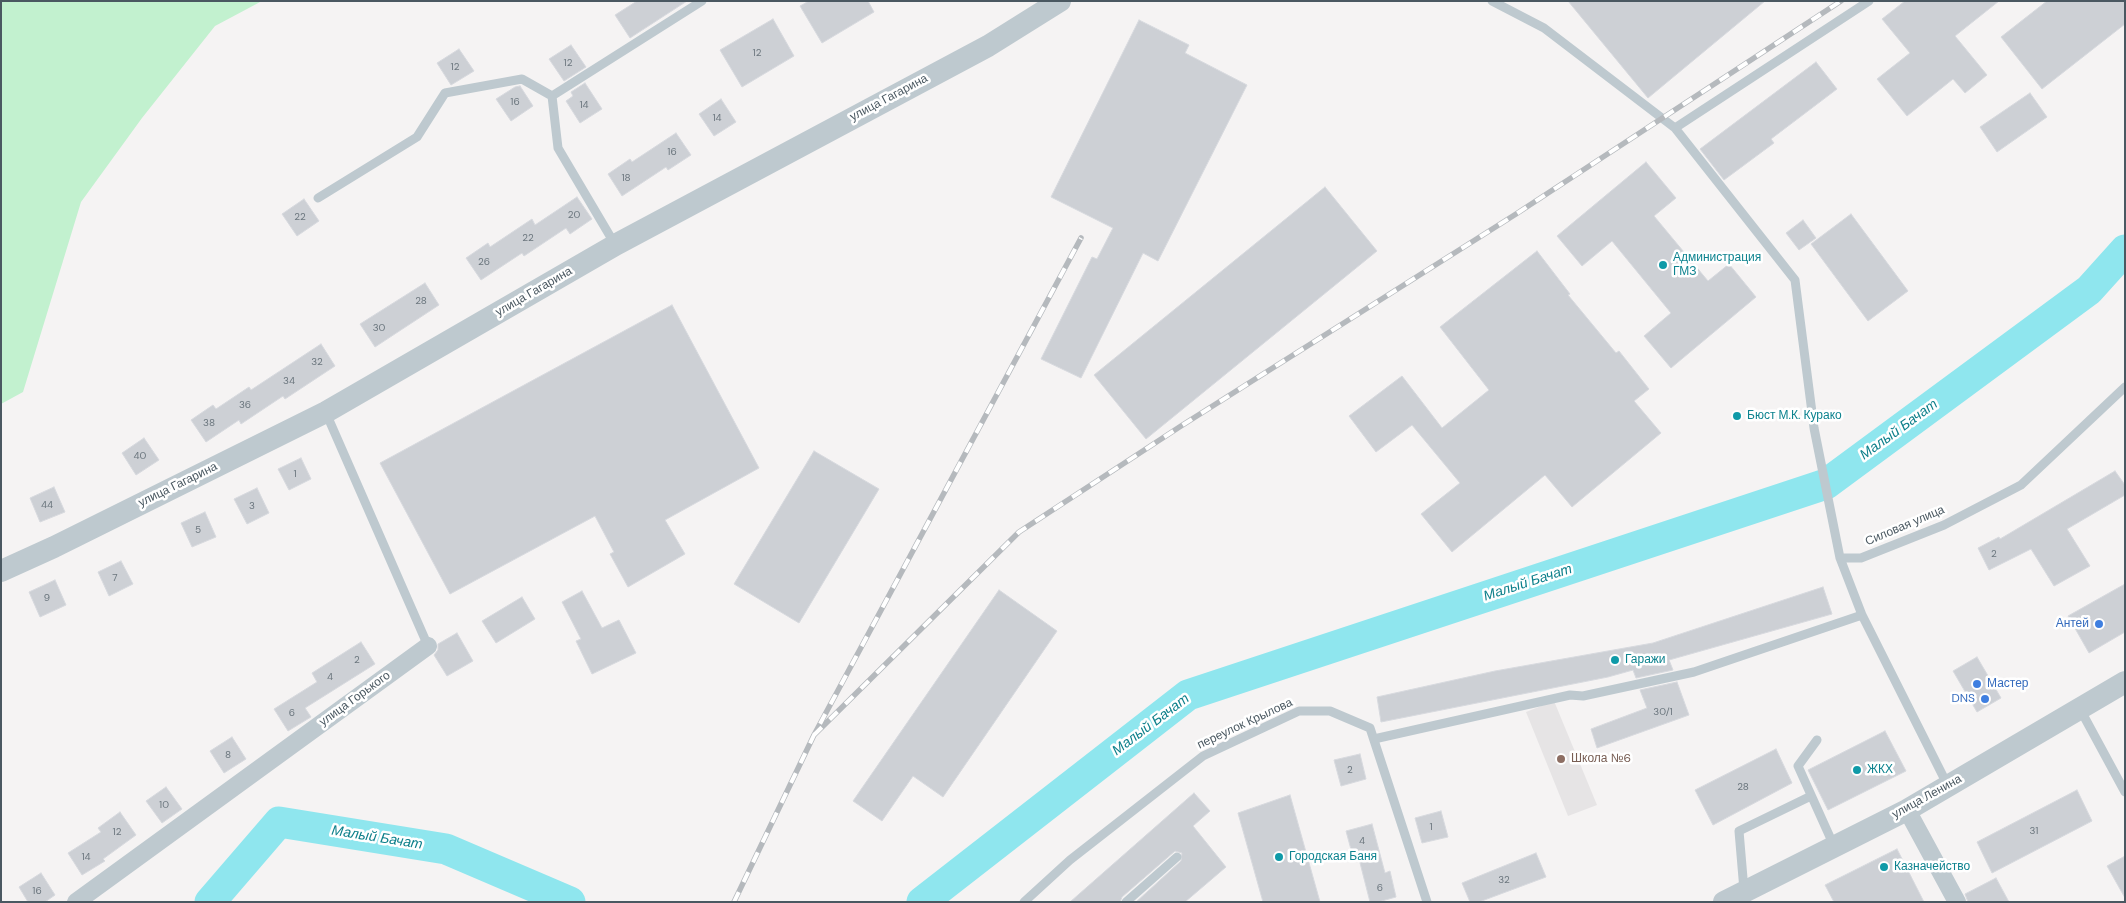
<!DOCTYPE html>
<html>
<head>
<meta charset="utf-8">
<style>
	body { margin:0 }
	#map { position:relative; width:2126px; height:903px; overflow:hidden; background:#f5f3f3; font-family:"DM Sans",sans-serif }
	canvas { display:block }
	.frame { position:absolute; inset:0; border:2px solid #4a5861; pointer-events:none }
</style>
</head>
<body>
<div id="map">
<canvas width="2126" height="903"></canvas>
<div class="frame"></div>
</div>
<script>
const c = document.querySelector('canvas').getContext('2d');
c.lineJoin = 'round';
function fill(path, color) { c.fillStyle = color; c.fill(path, 'evenodd'); }
const toPath = rows => new Path2D(rows.map(r => 'M' + r).join(''));
function trace(path, color, width, dash) { c.strokeStyle = color; c.lineWidth = width; c.lineCap = dash ? 'butt' : 'round'; c.setLineDash(dash || []); c.stroke(path); }
function write(font, color, halo, rows, align = 'center') {
  c.font = font + ' "DM Sans",sans-serif'; c.lineWidth = 5; c.setLineDash([]); c.textBaseline = 'middle'; c.strokeStyle = halo; c.fillStyle = color; for (const [text, x, y, turn = 0] of rows) {
    c.save(); c.translate(x, y); c.rotate((+turn || 0) * Math.PI / 180); c.textAlign = isNaN(turn) ? turn : align; if (halo) c.strokeText(text, 0, 0); c.fillText(text, 0, 0); c.restore();
  }
}
fill(toPath([
	[1554,701,1597,805,1568,816,1526,712]
]), '#e6e4e5');
fill(toPath([
	[1,1,262,1,215,26,142,118,81,202,23,392,1,404]
]), '#c2f1cf');
trace(toPath([
	[210,902,279,822,446,849,570,902],
	[922,902,1188,695,1826,484,2089,290,2125,250]
]), '#8fe6ee', 31);
const building = toPath([
	[637,1,687,1,630,38,615,15,637,1],
	[809,1,868,1,874,12,822,43,800,6,809,1],
	[1568,1,1765,1,1648,98,1568,1],
	[1905,1,1999,1,1955,36,1987,75,1965,93,1953,79,1907,116,1877,79,1910,53,1882,19,1905,1],
	[2047,1,2125,1,2125,24,2042,89,2001,37,2047,1],
	[773,19,794,56,742,87,720,50,773,19],
	[1139,20,1189,45,1185,53,1247,85,1158,261,1143,253,1081,378,1041,359,1092,257,1097,259,1113,228,1051,197,1139,20],
	[571,45,586,67,564,81,549,59,571,45],
	[459,49,474,71,451,85,437,63,459,49],
	[1816,62,1837,89,1771,139,1774,143,1724,180,1700,149,1816,62],
	[585,83,602,109,580,123,566,101,573,96,571,92,585,83],
	[520,86,533,106,511,121,496,99,515,87,520,86],
	[2030,93,2047,117,1997,152,1980,127,2030,93],
	[721,99,736,122,714,136,699,114,721,99],
	[676,133,691,155,668,170,666,167,622,196,608,174,630,159,632,162,676,133],
	[1646,162,1676,198,1654,216,1708,281,1729,264,1756,297,1671,368,1644,336,1671,313,1612,241,1582,266,1557,236,1646,162],
	[1325,187,1377,251,1146,439,1094,375,1325,187],
	[577,197,592,219,570,234,566,228,524,256,522,253,481,280,466,258,488,243,490,247,532,219,535,225,577,197],
	[304,199,319,221,297,236,282,214,304,199],
	[1851,214,1908,291,1868,321,1811,244,1851,214],
	[1803,220,1816,238,1799,250,1786,233,1803,220],
	[1537,251,1570,294,1568,295,1616,353,1619,351,1649,389,1634,401,1661,433,1572,507,1545,475,1452,552,1421,514,1460,483,1412,425,1376,452,1349,416,1402,376,1442,428,1489,390,1440,327,1537,251],
	[425,283,439,305,375,347,360,324,425,283],
	[672,305,759,468,665,520,685,554,628,587,610,554,614,552,595,516,450,594,380,463,672,305],
	[321,344,335,366,285,399,283,396,241,424,239,420,206,442,191,420,213,405,216,409,249,387,251,390,321,344],
	[144,438,159,460,136,475,122,453,144,438],
	[814,451,879,489,799,623,734,584,814,451],
	[301,458,311,479,289,490,278,469,301,458],
	[2115,471,2125,485,2125,495,2067,529,2090,566,2054,586,2031,549,1989,570,1978,548,1999,537,2000,539,2115,471],
	[54,487,65,512,40,522,30,498,54,487],
	[257,488,269,513,247,524,234,499,257,488],
	[205,512,216,537,192,547,181,523,205,512],
	[121,561,133,584,109,596,98,572,121,561],
	[55,580,66,605,40,617,29,592,55,580],
	[2125,584,2125,632,2089,653,2068,616,2125,584],
	[1823,587,1832,614,1669,660,1673,670,1636,678,1633,670,1608,677,1381,722,1377,697,1495,671,1653,643,1823,587],
	[999,590,1057,631,943,797,913,776,882,821,853,801,999,590],
	[582,591,602,628,619,620,636,653,592,674,576,641,581,639,562,602,582,591],
	[522,597,535,619,496,643,482,621,522,597],
	[457,633,473,661,447,676,434,655,438,650,438,644,457,633],
	[361,642,375,664,305,708,311,717,288,731,274,709,317,682,312,673,361,642],
	[1977,657,2001,698,1977,712,1953,671,1977,657],
	[1677,682,1689,715,1597,748,1591,729,1647,708,1640,690,1677,682],
	[1885,731,1906,771,1828,810,1808,770,1885,731],
	[232,737,246,759,224,773,210,751,232,737],
	[1776,749,1792,783,1713,825,1695,790,1776,749],
	[1360,754,1366,779,1341,786,1334,760,1360,754],
	[166,787,182,809,162,823,146,801,166,787],
	[2077,790,2092,821,1992,873,1977,842,2077,790],
	[1194,793,1210,811,1193,826,1226,867,1185,902,1136,902,1181,861,1182,853,1175,851,1122,897,1120,902,1070,902,1194,793],
	[1290,795,1320,902,1263,902,1238,813,1290,795],
	[1441,811,1448,837,1422,843,1415,818,1441,811],
	[120,812,136,835,103,859,105,861,82,875,68,853,101,832,98,828,120,812],
	[1372,824,1385,873,1390,871,1396,897,1378,902,1370,902,1358,855,1353,857,1346,831,1372,824],
	[1897,849,1924,902,1834,902,1825,885,1897,849],
	[1536,853,1546,877,1479,902,1470,902,1462,883,1536,853],
	[2125,856,2125,898,2107,866,2125,856],
	[41,873,55,895,45,902,28,902,19,887,41,873],
	[1996,878,2009,902,1968,902,1965,894,1996,878]
]);
fill(building, '#cdd0d5');
trace(building, '#d7d9de', 1);
trace(toPath([
	[1492,1,1544,28,1675,128],
	[318,198,417,137,445,93,522,79,552,96],
	[616,243,610,236,558,148,552,96,702,1],
	[326,413,428,646],
	[1840,558,1814,428,1795,280,1675,128,1869,1],
	[2080,709,2125,792],
	[1374,739,1570,695,1583,696,1694,672,1862,615],
	[1817,740,1798,766,1834,846],
	[1948,786,1862,615,1840,558,1861,558,1944,525,2021,485,2125,387],
	[1744,890,1739,831,1811,796],
	[1024,902,1070,860,1203,756,1299,711,1330,711,1370,728,1427,902],
	[1126,902,1177,857]
]), '#bec9cf', 9);
trace(toPath([
	[1907,810,1957,902],
	[76,902,428,646]
]), '#bec9cf', 18);
trace(toPath([
	[1,571,54,547,326,412,617,244,988,46,1060,1],
	[1724,902,1907,810,2125,682]
]), '#bec9cf', 22);
const rail = toPath([
	[814,735,1019,532,1181,426,1516,214,1841,1],
	[734,902,814,735,1081,238]
]);
trace(rail, '#b5b9bd', 5.5);
trace(rail, '#fff', 4, [11]);
for (const [x, y, r, color] of [
	[1663,265,5,"#0f9aa8"],
	[1737,416,5,"#0f9aa8"],
	[2099,624,5,"#3f7fe0"],
	[1615,660,5,"#0f9aa8"],
	[1977,684,5,"#3f7fe0"],
	[1985,699,5,"#3f7fe0"],
	[1561,759,5,"#8d6e63"],
	[1857,770,5,"#0f9aa8"],
	[1279,857,5,"#0f9aa8"],
	[1884,867,5,"#0f9aa8"]
]) { const dot = new Path2D(); dot.arc(x, y, r, 0, 2 * Math.PI); c.fillStyle = color; c.fill(dot); trace(dot, '#fff', 2); }
write('10px', '#6b767e', null, [
	["12",757,53],
	["12",568,63],
	["12",455,67],
	["16",515,102],
	["14",584,105],
	["14",717,118],
	["16",672,152],
	["18",626,178],
	["20",574,215],
	["22",300,217],
	["22",528,238],
	["26",484,262],
	["28",421,301],
	["30",379,328],
	["32",317,362],
	["34",289,381],
	["36",245,405],
	["38",209,423],
	["40",140,456],
	["1",295,474],
	["44",47,505],
	["3",252,506],
	["5",198,530],
	["2",1994,554],
	["7",115,578],
	["9",47,598],
	["2",357,660],
	["4",330,677],
	["30/1",1663,712],
	["6",292,713],
	["8",228,755],
	["2",1350,770],
	["28",1743,787],
	["10",164,805],
	["1",1431,827],
	["31",2034,831],
	["12",117,832],
	["4",1362,841],
	["14",86,857],
	["32",1504,880],
	["6",1380,888],
	["16",37,891]
]);
write('12px', '#4a5861', '#fff', [
	["улица Гагарина",889,98,-28],
	["улица Гагарина",534,292,-30],
	["улица Гагарина",178,485,-26],
	["Силовая улица",1905,526,-23],
	["улица Горького",355,699,-36],
	["переулок Крылова",1245,724,-25],
	["улица Ленина",1927,797,-29]
]);
write('12px', '#0d838f', '#fff', [
	["Администрация",1673,258],
	["ГМЗ",1673,272],
	["Бюст М.К. Курако",1747,416],
	["Гаражи",1625,660],
	["ЖКХ",1867,770],
	["Городская Баня",1289,857],
	["Казначейство",1894,867]
], 'left');
write('12px', '#366cbe', '#fff', [
	["Антей",2089,624],
	["Мастер",1987,684,"left"],
	["DNS",1975,699]
], 'right');
write('12px', '#785e54', '#fff', [
	["Школа №6",1571,759]
], 'left');
write('italic 14px', '#0c7f8a', '#fff', [
	["Малый Бачат",1899,430,-36],
	["Малый Бачат",1528,583,-18],
	["Малый Бачат",1151,725,-37],
	["Малый Бачат",377,838,9]
]);
</script>
</body>
</html>
